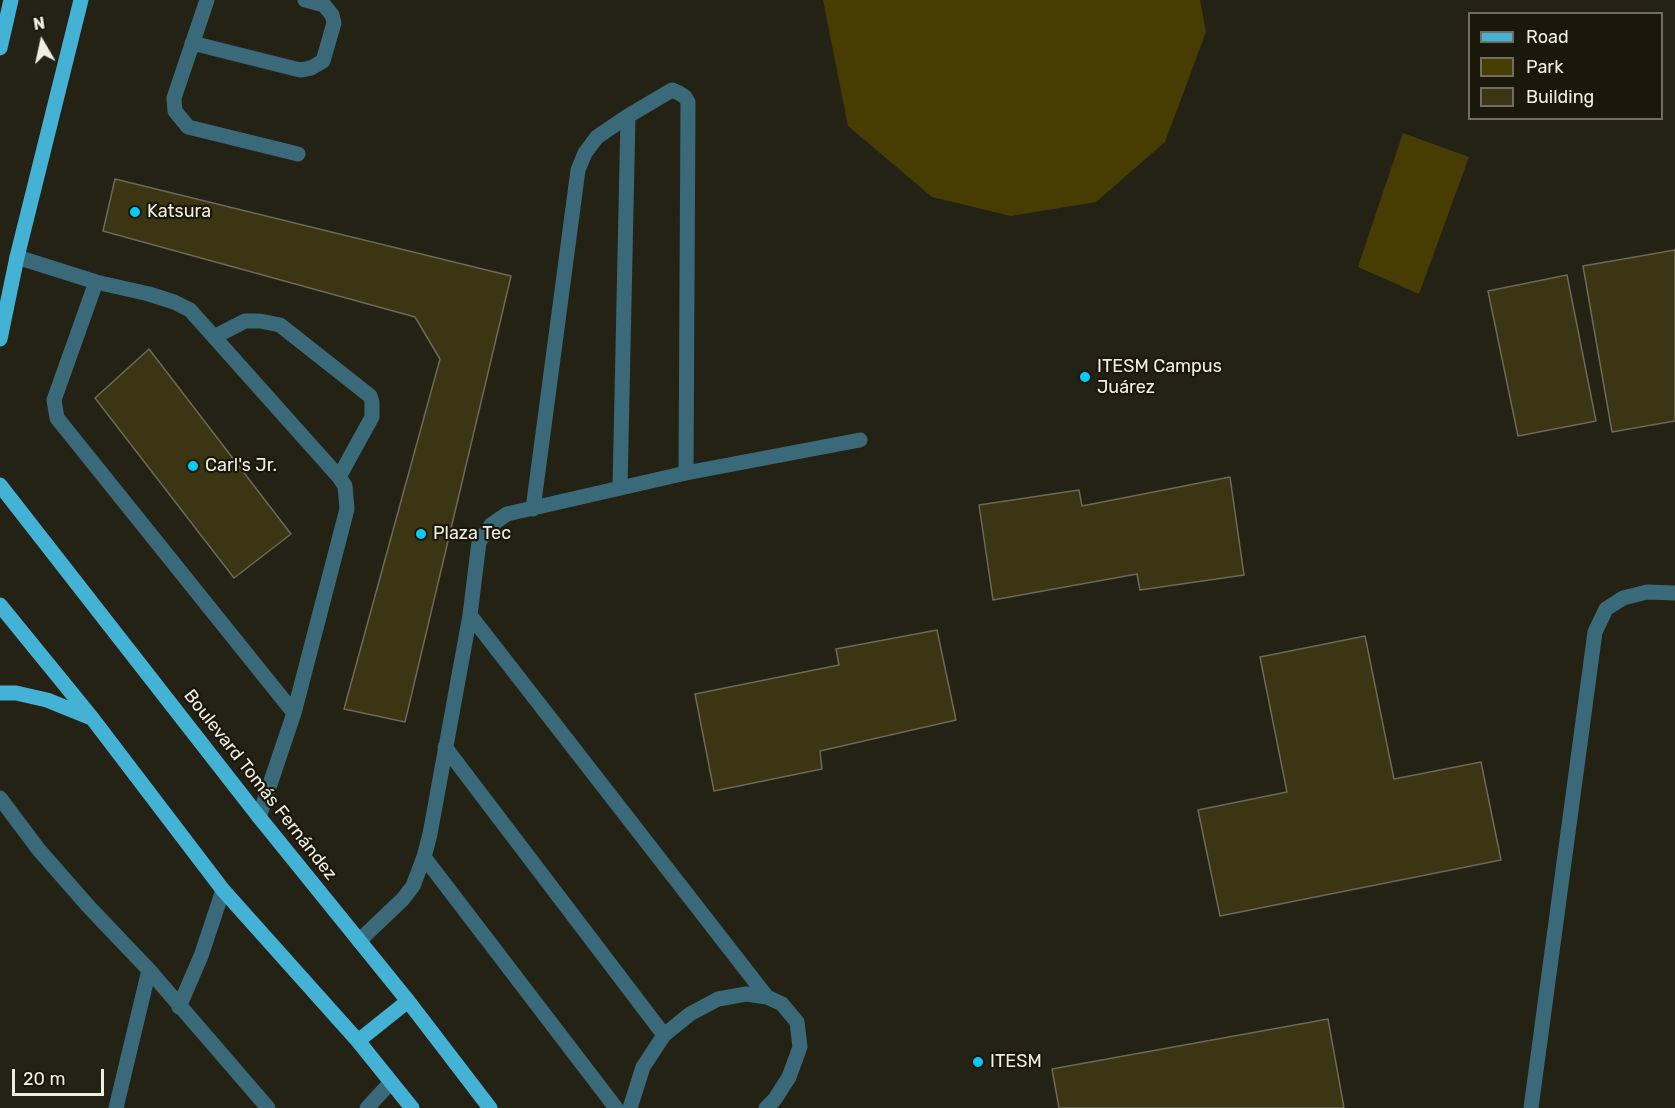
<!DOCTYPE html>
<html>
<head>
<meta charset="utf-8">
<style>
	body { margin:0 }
	#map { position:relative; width:1675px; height:1108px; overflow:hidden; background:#242214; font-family:Rubik,sans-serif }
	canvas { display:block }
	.legend { position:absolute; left:1468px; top:12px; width:195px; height:108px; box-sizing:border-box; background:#1b180b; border:2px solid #706e62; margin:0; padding:8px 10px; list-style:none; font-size:18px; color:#efeee5 }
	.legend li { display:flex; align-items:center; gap:12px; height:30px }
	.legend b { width:30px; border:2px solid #706e62 }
	.north { position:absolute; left:12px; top:12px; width:60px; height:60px; -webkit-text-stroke:4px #1b180b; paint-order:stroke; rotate:351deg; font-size:16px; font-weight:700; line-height:24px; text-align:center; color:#efeee5 }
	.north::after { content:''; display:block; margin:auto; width:21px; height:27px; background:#efeee5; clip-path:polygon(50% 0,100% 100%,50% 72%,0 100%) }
	.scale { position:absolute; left:12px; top:1069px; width:92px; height:27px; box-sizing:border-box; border:3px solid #efeee5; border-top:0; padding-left:8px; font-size:18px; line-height:21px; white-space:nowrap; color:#efeee5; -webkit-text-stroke:4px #1b180b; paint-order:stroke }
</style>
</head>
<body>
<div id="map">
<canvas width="1675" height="1108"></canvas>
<ul class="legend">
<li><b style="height:8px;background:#44b2d5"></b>Road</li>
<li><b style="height:16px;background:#473d03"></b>Park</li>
<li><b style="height:16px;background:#3b3513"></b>Building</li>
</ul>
<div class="north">N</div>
<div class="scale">20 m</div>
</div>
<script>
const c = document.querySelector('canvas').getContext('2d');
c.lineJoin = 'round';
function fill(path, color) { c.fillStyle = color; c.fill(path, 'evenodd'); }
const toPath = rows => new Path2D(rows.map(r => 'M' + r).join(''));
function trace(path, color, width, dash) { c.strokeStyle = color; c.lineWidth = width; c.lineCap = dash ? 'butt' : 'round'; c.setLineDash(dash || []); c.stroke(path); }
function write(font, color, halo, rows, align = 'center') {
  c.font = font + ' Rubik,sans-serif'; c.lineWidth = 4.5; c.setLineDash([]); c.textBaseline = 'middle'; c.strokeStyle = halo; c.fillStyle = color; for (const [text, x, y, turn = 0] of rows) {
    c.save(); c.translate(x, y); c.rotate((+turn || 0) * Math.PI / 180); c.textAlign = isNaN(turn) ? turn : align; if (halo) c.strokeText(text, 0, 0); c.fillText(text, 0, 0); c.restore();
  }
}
fill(toPath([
	[823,0,1200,0,1206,32,1165,142,1096,202,1011,216,932,197,848,126],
	[1403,133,1469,157,1419,294,1358,267]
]), '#473d03');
const building = toPath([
	[115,179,511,276,405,722,344,709,440,359,415,317,103,231,115,179],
	[1675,250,1675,421,1612,432,1583,266,1675,250],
	[1567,275,1596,421,1518,436,1488,291,1567,275],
	[149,349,291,534,234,578,95,398,149,349],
	[1230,477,1244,575,1140,590,1137,574,993,600,979,505,1079,490,1082,506,1230,477],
	[937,630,956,720,820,751,822,769,714,791,695,694,839,665,836,649,937,630],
	[1365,636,1394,779,1481,762,1501,860,1220,916,1198,810,1287,792,1260,657,1365,636],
	[1328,1019,1344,1108,1059,1108,1052,1069,1328,1019]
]);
fill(building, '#3b3513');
trace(building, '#6c6959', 1.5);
trace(toPath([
	[207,0,174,98,175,111,188,127,298,154],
	[192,43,300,70,311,68,323,61,334,23,332,15,324,5,305,0],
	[17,257,96,282,149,294,174,302,190,310,339,477,345,486,347,509,294,713,259,817],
	[96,282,54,400,57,418,294,713],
	[214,337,245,321,260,321,280,325,370,396,372,402,372,417,339,477],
	[620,488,628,116],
	[533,509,578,170,585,153,597,137,628,116,672,90,679,93,685,97,688,102,686,473],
	[445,747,664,1035],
	[0,798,39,850,89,907,149,970,268,1108],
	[424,857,616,1108],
	[359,941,403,899,413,886,424,857,430,834,470,615],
	[767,997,470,615,479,542,491,525,507,514,686,473,860,440],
	[179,1007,201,956,223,890],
	[116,1108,149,970],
	[367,1108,391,1082],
	[630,1108,643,1067,664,1035,690,1014,718,999,746,994,767,997,782,1004,797,1022,800,1047,789,1077,775,1099,766,1108],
	[1531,1108,1595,632,1606,609,1623,598,1647,592,1675,593]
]), '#3a6a7a', 15);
trace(toPath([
	[0,48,11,0],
	[0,339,17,257,81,0],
	[0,485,259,817,408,1001,490,1108],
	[0,605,92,718,223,890,358,1041,412,1108],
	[0,693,16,693,47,700,89,717],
	[358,1041,408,1001]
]), '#44b2d5', 15);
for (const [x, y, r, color] of [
	[135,212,6,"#02cbf9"],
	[1085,377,6,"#02cbf9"],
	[193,466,6,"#02cbf9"],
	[421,534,6,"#02cbf9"],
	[978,1062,6,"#02cbf9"]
]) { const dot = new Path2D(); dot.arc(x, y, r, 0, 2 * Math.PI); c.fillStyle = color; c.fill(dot); trace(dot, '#1b180b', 2); }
write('18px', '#efeee5', '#1b180b', [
	["Katsura",147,212],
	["ITESM Campus",1097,367],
	["Juárez",1097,388],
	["Carl's Jr.",205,466],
	["Plaza Tec",433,534],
	["ITESM",990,1062]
], 'left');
write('18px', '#efeee5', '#1b180b', [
	["Boulevard Tomás Fernández",260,785,52]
]);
</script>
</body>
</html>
